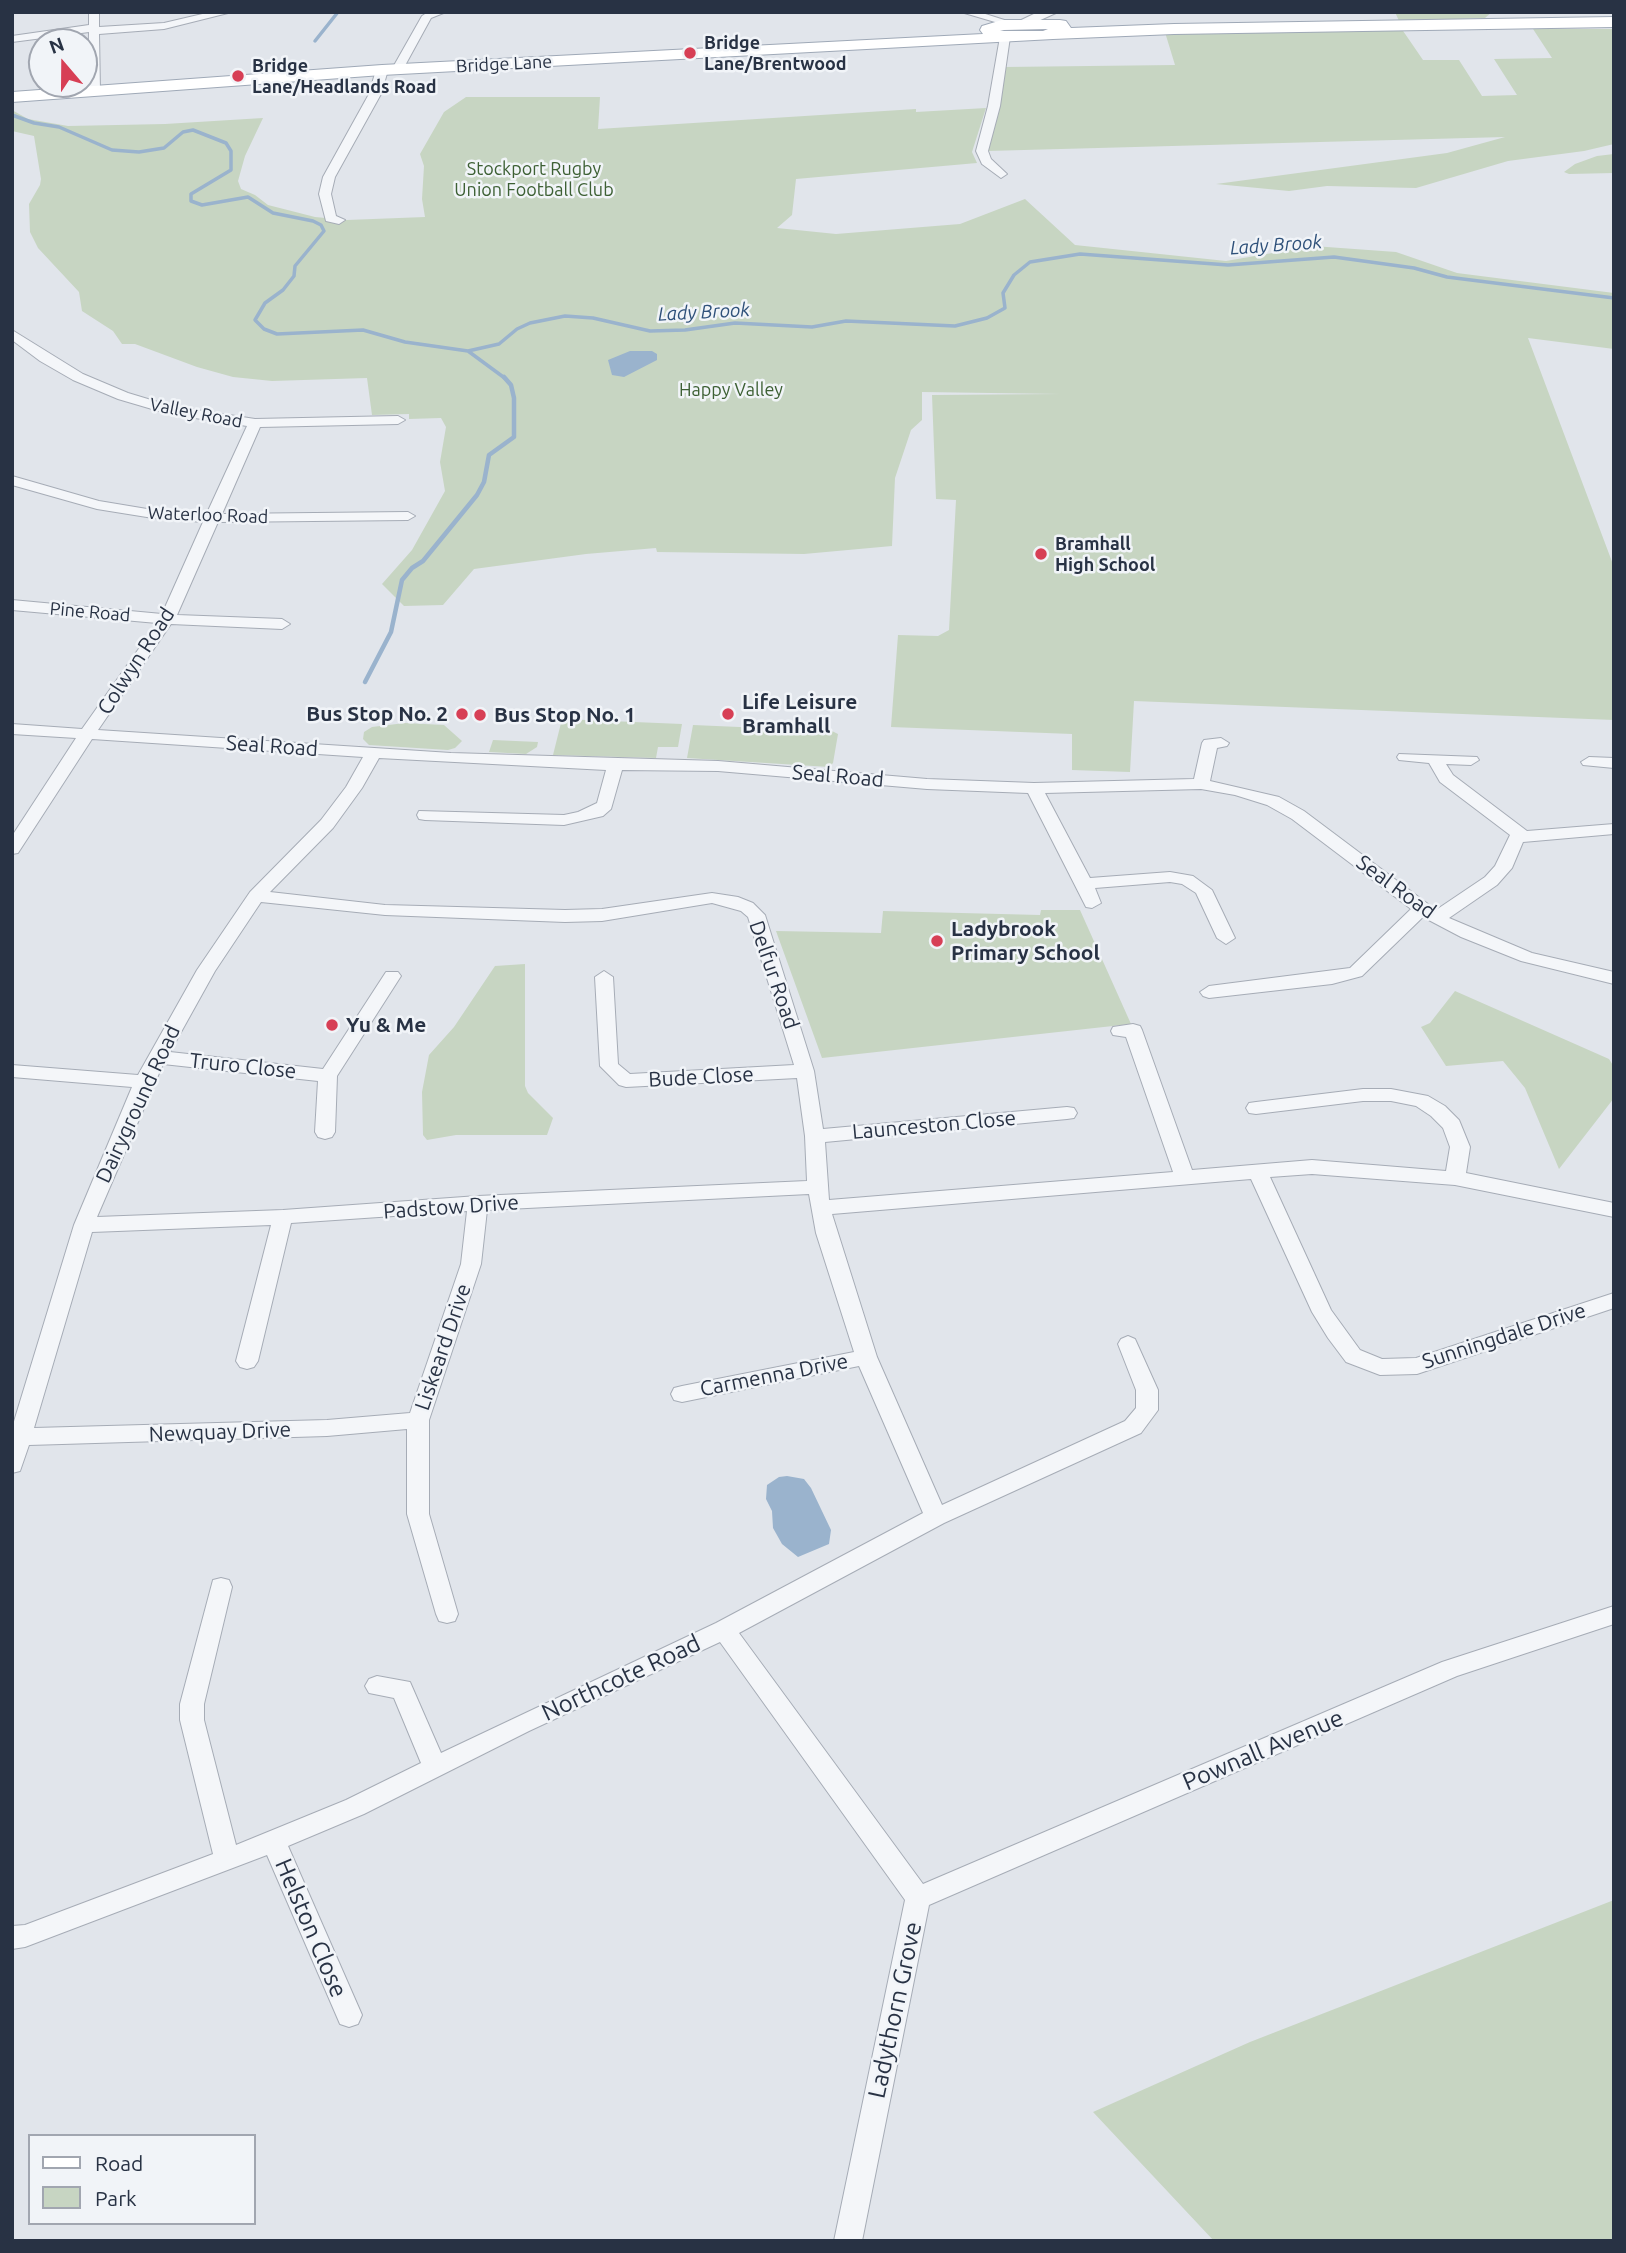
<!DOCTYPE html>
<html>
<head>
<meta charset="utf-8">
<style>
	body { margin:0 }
	#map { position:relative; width:1626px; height:2253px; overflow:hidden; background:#e1e5eb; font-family:Ubuntu,sans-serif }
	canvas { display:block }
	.frame { position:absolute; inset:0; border:14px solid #283244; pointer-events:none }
	.legend { position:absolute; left:28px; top:2134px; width:228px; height:91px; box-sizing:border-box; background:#f1f4f8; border:2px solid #a1a6b0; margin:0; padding:9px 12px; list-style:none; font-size:21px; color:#283244 }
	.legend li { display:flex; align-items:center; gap:14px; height:35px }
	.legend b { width:35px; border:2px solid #a1a6b0 }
	.north { position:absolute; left:28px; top:28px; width:70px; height:70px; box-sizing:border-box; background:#f1f4f8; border:2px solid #a1a6b0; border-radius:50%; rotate:340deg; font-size:19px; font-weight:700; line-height:28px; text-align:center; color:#283244 }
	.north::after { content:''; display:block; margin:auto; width:24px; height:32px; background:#d73f55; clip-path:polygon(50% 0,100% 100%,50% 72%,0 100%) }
</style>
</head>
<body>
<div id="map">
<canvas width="1626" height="2253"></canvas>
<div class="frame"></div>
<ul class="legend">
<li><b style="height:9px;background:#fff"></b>Road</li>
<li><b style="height:19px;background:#c7d5c2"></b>Park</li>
</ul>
<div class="north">N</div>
</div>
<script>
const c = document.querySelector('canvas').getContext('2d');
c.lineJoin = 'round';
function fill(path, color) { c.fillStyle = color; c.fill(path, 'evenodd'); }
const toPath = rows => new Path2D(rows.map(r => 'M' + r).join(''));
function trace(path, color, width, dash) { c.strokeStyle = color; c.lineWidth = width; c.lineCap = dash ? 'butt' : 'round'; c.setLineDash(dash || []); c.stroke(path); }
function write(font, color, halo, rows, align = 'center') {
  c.font = font + ' Ubuntu,sans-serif'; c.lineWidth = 5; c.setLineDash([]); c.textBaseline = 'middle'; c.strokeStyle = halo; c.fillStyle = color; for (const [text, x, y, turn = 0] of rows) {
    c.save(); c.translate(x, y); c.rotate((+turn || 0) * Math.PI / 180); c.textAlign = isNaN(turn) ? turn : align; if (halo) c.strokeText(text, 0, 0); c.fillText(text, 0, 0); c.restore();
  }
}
fill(toPath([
	[1395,12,1492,12,1485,18,1399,21],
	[1399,25,1423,60,1459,60,1482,96,1517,95,1494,59,1552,58,1533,29,1614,29,1614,144,1584,151,1508,161,1416,188,1327,186,1289,191,1216,184,1447,153,1505,137,987,151,1004,67,1175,65,1164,29],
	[466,97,600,97,598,129,916,109,916,112,986,108,972,152,977,163,796,179,792,215,777,228,836,234,960,224,1025,199,1075,245,1226,261,1313,246,1396,252,1457,273,1614,293,1614,349,1528,338,1614,567,1614,720,1134,701,1130,772,1072,770,1072,734,891,727,898,635,938,636,949,630,956,500,936,499,932,395,1060,394,922,392,922,420,911,430,895,478,892,546,804,554,657,552,656,548,586,554,474,569,443,605,404,606,382,584,412,550,445,491,440,462,446,427,441,418,409,419,409,414,372,415,367,378,272,381,233,377,197,367,135,344,122,344,113,331,82,311,79,292,38,248,30,232,29,204,40,185,41,179,34,136,12,131,12,110,28,119,68,126,165,124,263,118,245,156,238,181,241,189,255,195,268,205,315,217,347,220,425,217,422,199,424,166,420,154,444,112],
	[1614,154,1614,173,1569,174,1564,172,1575,164,1597,156],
	[562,719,682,724,678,747,658,747,656,758,553,755],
	[405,723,444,725,462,741,455,748,448,750,369,745,363,739,364,732,372,727],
	[693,725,832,731,838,734,833,763,829,767,687,758],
	[493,740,538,742,537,747,526,754,489,752],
	[1041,910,1080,910,1131,1024,822,1058,776,931,881,933,883,911,1040,915],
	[525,964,525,1086,528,1093,553,1118,547,1135,456,1135,427,1140,423,1135,422,1092,429,1055,454,1027,495,966],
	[1455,991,1609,1059,1614,1067,1614,1098,1559,1169,1525,1088,1503,1061,1446,1066,1421,1027,1430,1023],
	[1614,1900,1614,2241,1214,2241,1093,2112,1250,2042]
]), '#c7d5c2');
fill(toPath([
	[630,351,652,351,657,354,657,360,624,377,612,375,608,360],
	[787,1476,804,1479,811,1488,831,1530,829,1544,798,1557,782,1544,773,1528,772,1511,766,1499,767,1485,779,1477]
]), '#9ab3cd');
trace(toPath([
	[315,41,338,12],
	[12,115,34,123,59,127,112,150,139,152,164,148,183,132,193,130,226,143,231,151,231,170,191,194,191,201,202,205,248,197,273,213,313,221,321,225,324,231,295,266,294,276,283,290,265,303,255,320,264,329,277,334,363,330,405,342,468,351,499,344,517,329,530,323,565,316,593,318,650,331,685,330,735,323,812,327,846,321,955,326,987,318,1005,308,1003,293,1014,275,1030,262,1080,254,1228,265,1334,257,1414,268,1447,277,1614,298],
	[468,351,506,379]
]), '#9ab3cd', 3.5);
trace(toPath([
	[365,682,391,632,402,580,412,568,423,561,477,495,484,482,489,455,514,437,514,398,511,385,504,377]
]), '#9ab3cd', 4.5);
const minor = toPath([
	[89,12,99,12,99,27,164,23,211,12,232,12,164,29,99,34,100,91,94,94,88,91,89,32,12,42,12,36,89,25,89,12],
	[428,12,446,12,431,18,402,71,394,71,392,69,422,16,428,12],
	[961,12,979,12,1017,24,1012,27,961,12],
	[1005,34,1010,37,1000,106,988,151,991,159,1007,174,1001,178,982,164,976,151,988,106,1000,37,1005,34],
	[382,67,388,70,381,94,335,177,331,194,336,216,345,220,339,224,326,221,319,194,323,177,369,94,376,70,382,67],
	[12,330,83,374,128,393,171,406,255,419,398,416,405,420,398,424,260,427,222,514,408,512,415,516,408,520,218,522,177,615,282,619,290,624,282,629,171,624,98,730,451,753,718,761,927,779,1034,783,1194,779,1202,743,1204,740,1221,738,1229,743,1227,746,1217,748,1210,781,1279,797,1304,811,1436,910,1485,877,1495,866,1510,835,1440,782,1429,763,1399,760,1397,757,1399,754,1477,757,1479,760,1471,765,1446,764,1453,775,1527,831,1614,824,1614,834,1523,842,1512,868,1497,885,1449,918,1532,953,1614,972,1614,984,1521,961,1461,937,1423,917,1362,976,1332,984,1209,998,1203,996,1200,992,1209,986,1350,968,1411,909,1292,819,1267,805,1235,795,1201,789,1045,793,1090,878,1170,872,1193,876,1212,890,1235,938,1226,944,1217,938,1196,893,1182,884,1170,882,1095,888,1101,903,1092,908,1086,907,1028,793,927,789,718,771,622,770,611,809,603,816,564,825,425,820,419,819,417,815,419,811,564,815,578,812,597,803,606,770,379,758,362,788,333,828,270,892,385,905,565,910,602,909,712,893,738,897,753,903,765,915,814,1071,823,1129,1067,1107,1074,1108,1077,1113,1074,1118,1067,1119,825,1142,829,1200,1173,1172,1126,1037,1113,1035,1111,1031,1113,1027,1133,1024,1140,1026,1142,1030,1192,1170,1312,1160,1446,1171,1450,1147,1443,1128,1431,1116,1416,1106,1391,1101,1363,1101,1256,1114,1249,1113,1246,1108,1249,1103,1256,1102,1363,1089,1391,1089,1428,1096,1445,1106,1459,1120,1470,1147,1466,1173,1614,1203,1614,1217,1455,1185,1312,1174,1270,1177,1331,1310,1360,1350,1382,1359,1416,1358,1614,1293,1614,1308,1417,1374,1380,1375,1346,1362,1328,1338,1312,1312,1251,1179,832,1214,877,1357,942,1505,1125,1421,1136,1408,1136,1390,1118,1344,1121,1339,1128,1336,1135,1339,1158,1390,1158,1410,1141,1433,944,1523,739,1633,923,1884,1442,1662,1614,1606,1614,1624,1457,1676,929,1905,862,2241,834,2241,905,1900,720,1642,529,1731,364,1814,288,1846,362,2015,358,2024,349,2027,340,2024,267,1855,25,1947,12,1949,12,1926,25,1925,213,1854,180,1720,180,1704,213,1580,221,1578,229,1580,232,1587,204,1704,204,1720,236,1845,346,1800,421,1763,394,1698,369,1693,365,1686,369,1679,377,1676,410,1682,441,1753,716,1623,923,1513,859,1366,682,1402,674,1400,671,1394,674,1388,682,1386,854,1352,816,1233,809,1194,487,1210,481,1264,429,1420,429,1514,458,1614,455,1621,447,1623,439,1621,436,1614,407,1514,407,1429,327,1436,29,1445,20,1471,12,1473,12,1428,74,1225,132,1087,12,1077,12,1065,138,1075,197,970,250,892,321,820,346,787,363,757,92,739,18,853,12,854,12,836,76,738,12,734,12,724,82,729,157,623,12,610,12,600,162,614,203,522,153,518,97,509,12,485,12,476,99,501,153,510,207,513,247,426,169,414,118,399,73,380,40,361,12,340,12,330],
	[261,902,385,915,565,922,602,921,712,903,741,911,748,917,794,1065,630,1074,618,1064,613,977,604,971,595,977,600,1066,619,1085,626,1087,797,1078,805,1136,807,1181,478,1196,283,1210,97,1217,163,1064,318,1081,315,1132,318,1137,325,1139,332,1137,335,1132,337,1076,401,976,398,972,386,972,323,1069,170,1052,215,971,261,902],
	[467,1211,461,1264,410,1413,327,1420,34,1428,92,1232,271,1225,236,1361,240,1367,247,1369,254,1367,258,1361,291,1223,467,1211],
	[1589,757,1614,758,1614,768,1583,765,1581,762,1589,757]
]);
const tertiary = toPath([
	[1038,12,1058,12,1025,27,1020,28,1013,24,1038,12]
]);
const primary = toPath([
	[1614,17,1614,27,1174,34,1053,39,382,75,12,102,12,92,382,65,983,34,980,30,982,26,1002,20,1060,20,1066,21,1071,28,1174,24,1614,17],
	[1048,29,1043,31,1000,31,1004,30,1048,29]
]);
trace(minor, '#a6acb6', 2);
trace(tertiary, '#a6acb6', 2);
trace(primary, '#9fa9b7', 2);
fill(minor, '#f4f6f9');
fill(tertiary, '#f4f6f9');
fill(primary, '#fff');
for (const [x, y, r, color] of [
	[690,53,7,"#d73f55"],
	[238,76,7,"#d73f55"],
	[1041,554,7,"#d73f55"],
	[462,714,7,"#d73f55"],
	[728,714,7,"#d73f55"],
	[480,715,7,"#d73f55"],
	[937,941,7,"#d73f55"],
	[332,1025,7,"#d73f55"]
]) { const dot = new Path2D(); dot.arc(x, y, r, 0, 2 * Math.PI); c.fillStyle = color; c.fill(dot); trace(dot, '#f1f4f8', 2.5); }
write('bold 18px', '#283244', '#f1f4f8', [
	["Bridge",704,43],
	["Lane/Brentwood",704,64],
	["Bridge",252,66],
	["Lane/Headlands Road",252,87],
	["Bramhall",1055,544],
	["High School",1055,565]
], 'left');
write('18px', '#283244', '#f1f4f8', [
	["Bridge Lane",504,64,-3],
	["Valley Road",196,413,11],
	["Waterloo Road",208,515,2],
	["Pine Road",90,612,5]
]);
write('18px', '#3d6034', '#f1f4f8', [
	["Stockport Rugby",534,169],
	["Union Football Club",534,190],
	["Happy Valley",731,390]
]);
write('italic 19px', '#2f517a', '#f1f4f8', [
	["Lady Brook",1276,245,-4],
	["Lady Brook",704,312,-3]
]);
write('21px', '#283244', '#f1f4f8', [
	["Colwyn Road",136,661,-57],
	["Seal Road",272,746,4],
	["Seal Road",838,776,5],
	["Seal Road",1396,887,36],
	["Delfur Road",774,975,71],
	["Truro Close",243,1066,6],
	["Bude Close",701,1077,-3],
	["Dairyground Road",138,1104,-65],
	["Launceston Close",934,1125,-5],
	["Padstow Drive",451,1207,-4],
	["Sunningdale Drive",1504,1336,-18],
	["Liskeard Drive",443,1347,-71],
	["Carmenna Drive",774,1375,-11],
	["Newquay Drive",220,1432,-2]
]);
write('bold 21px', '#283244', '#f1f4f8', [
	["Life Leisure",742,702],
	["Bramhall",742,726],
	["Bus Stop No. 2",448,714,"right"],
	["Bus Stop No. 1",494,715],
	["Ladybrook",951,929],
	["Primary School",951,953],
	["Yu & Me",346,1025]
], 'left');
write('24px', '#283244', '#f1f4f8', [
	["Northcote Road",621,1678,-25],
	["Pownall Avenue",1263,1750,-23],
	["Helston Close",311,1928,67],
	["Ladythorn Grove",895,2010,-78]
]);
</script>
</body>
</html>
